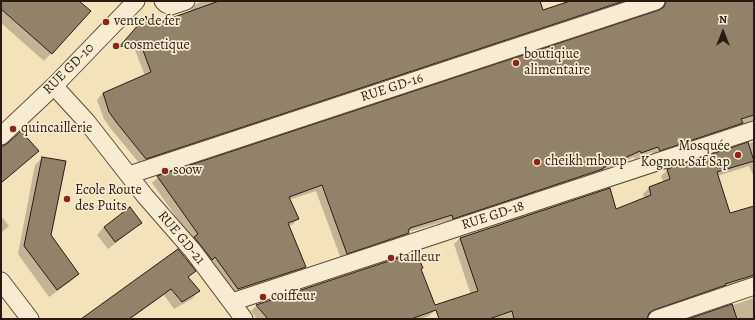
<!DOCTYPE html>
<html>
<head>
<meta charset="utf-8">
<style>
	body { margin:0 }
	#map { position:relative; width:755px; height:320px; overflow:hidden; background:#f3e2ba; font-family:Alegreya,serif }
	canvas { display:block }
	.frame { position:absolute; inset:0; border:2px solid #291b14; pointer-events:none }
	.north { position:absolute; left:703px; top:12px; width:40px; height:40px; -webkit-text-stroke:3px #f7ecd2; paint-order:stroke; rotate:0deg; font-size:11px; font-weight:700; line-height:16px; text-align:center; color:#291b14 }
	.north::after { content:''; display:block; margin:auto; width:14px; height:18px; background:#291b14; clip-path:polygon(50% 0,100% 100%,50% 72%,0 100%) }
</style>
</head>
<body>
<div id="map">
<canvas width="755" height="320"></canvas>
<div class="frame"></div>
<div class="north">N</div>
</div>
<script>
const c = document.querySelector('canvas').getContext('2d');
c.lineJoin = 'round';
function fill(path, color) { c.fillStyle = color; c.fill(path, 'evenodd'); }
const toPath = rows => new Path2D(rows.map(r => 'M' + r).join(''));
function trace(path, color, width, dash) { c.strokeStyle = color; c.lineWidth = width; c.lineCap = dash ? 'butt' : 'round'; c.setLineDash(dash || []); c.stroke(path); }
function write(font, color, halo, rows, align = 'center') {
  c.font = font + ' Alegreya,serif'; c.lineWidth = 3.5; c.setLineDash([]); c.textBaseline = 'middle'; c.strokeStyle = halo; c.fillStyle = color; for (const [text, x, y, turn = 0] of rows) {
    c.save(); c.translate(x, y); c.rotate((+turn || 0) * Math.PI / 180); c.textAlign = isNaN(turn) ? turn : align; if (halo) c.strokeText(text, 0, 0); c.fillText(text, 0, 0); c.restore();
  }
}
fill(toPath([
	[1,1,78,1,89,11,44,61,1,23],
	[204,1,539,1,542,11,568,3,568,1,634,1,140,164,111,129,104,119,97,100,103,93,145,76,130,37,189,12,196,4],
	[658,1,754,1,754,128,654,156,652,152,635,159,634,157,599,172,596,175,447,224,446,221,408,232,402,239,341,259,316,191,289,200,298,219,292,225,288,226,305,267,299,273,232,295,152,183,158,177,659,11,660,4],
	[754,142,754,177,749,166,717,176,729,214,754,207,754,284,744,282,647,315,646,319,482,319,473,301,454,244,460,238,616,210,645,199,643,194,649,188,664,183,661,176,667,170],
	[42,158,50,236,78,274,71,281,49,297,18,254,35,165],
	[1,216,9,226,1,233],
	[140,223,133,230,108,249,97,235,104,227],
	[420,270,435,310,429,316,420,319,257,319,251,311,257,305],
	[194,271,188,278,199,291,192,299,174,309,164,295,131,319,85,319],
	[754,298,754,319,691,319]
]), '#0003');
const building = toPath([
	[1,1,79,1,91,11,52,54,1,9,1,1],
	[219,1,540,1,543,10,570,1,624,1,146,159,117,123,109,112,103,93,151,72,140,42,119,47,146,16,149,26,219,1],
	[666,1,754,1,754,115,741,119,743,123,660,151,658,147,641,153,640,151,603,168,603,169,453,219,452,215,410,228,410,229,408,230,409,233,347,254,322,185,289,197,299,219,288,223,306,267,238,289,215,257,212,260,194,237,198,234,157,176,659,10,664,7,666,1],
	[21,131,39,151,1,183,1,147,8,143,21,131],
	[748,142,754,161,717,172,730,213,754,206,754,275,725,284,726,285,654,310,649,313,647,319,514,319,512,311,489,319,439,319,436,310,411,319,268,319,256,305,416,252,423,268,421,269,435,305,478,291,460,238,610,188,616,209,651,195,649,187,670,179,667,169,748,142],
	[42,157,66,161,51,235,79,274,57,290,24,246,42,157],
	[130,207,142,223,115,242,104,227,130,207],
	[178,249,196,271,188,277,200,291,182,302,171,289,129,319,81,319,178,249],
	[732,304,737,319,688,319,732,304]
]);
fill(building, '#92826a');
trace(building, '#291b14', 1);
const minor = toPath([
	[163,1,166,4,171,6,186,1],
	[54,86,87,122,145,196,193,251,244,319],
	[1,136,54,86,136,1],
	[129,175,656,1],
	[1,281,30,319],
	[232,302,754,130],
	[657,319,754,286]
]);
trace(minor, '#5c4d3e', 19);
trace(minor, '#f7ecd2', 17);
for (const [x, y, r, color] of [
	[106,22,4,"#8f2418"],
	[116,46,4,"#8f2418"],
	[516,63,4,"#8f2418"],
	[13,129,4,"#8f2418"],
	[738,155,4,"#8f2418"],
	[537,162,4,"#8f2418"],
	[165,171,4,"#8f2418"],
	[67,199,4,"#8f2418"],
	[391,258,4,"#8f2418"],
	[263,297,4,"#8f2418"]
]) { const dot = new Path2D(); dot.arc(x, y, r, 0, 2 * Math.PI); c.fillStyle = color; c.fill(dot); trace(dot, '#f7ecd2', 1.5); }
write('14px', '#291b14', '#f7ecd2', [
	["vente de fer",114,22],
	["cosmetique",124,46],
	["boutiqiue",524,55],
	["alimentaire",524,71],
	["quincaillerie",21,129],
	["Mosquée",730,147,"right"],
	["Kognou Saf Sap",730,163,"right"],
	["cheikh mboup",545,162],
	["soow",173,171],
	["Ecole Route",75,191],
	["des Puits",75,207],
	["tailleur",399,258],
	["coiffeur",271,297]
], 'left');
write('14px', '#291b14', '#f7ecd2', [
	["RUE GD-10",69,69,-45],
	["RUE GD-16",392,88,-18],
	["RUE GD-18",493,216,-18],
	["RUE GD-21",181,238,50]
]);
</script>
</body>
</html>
